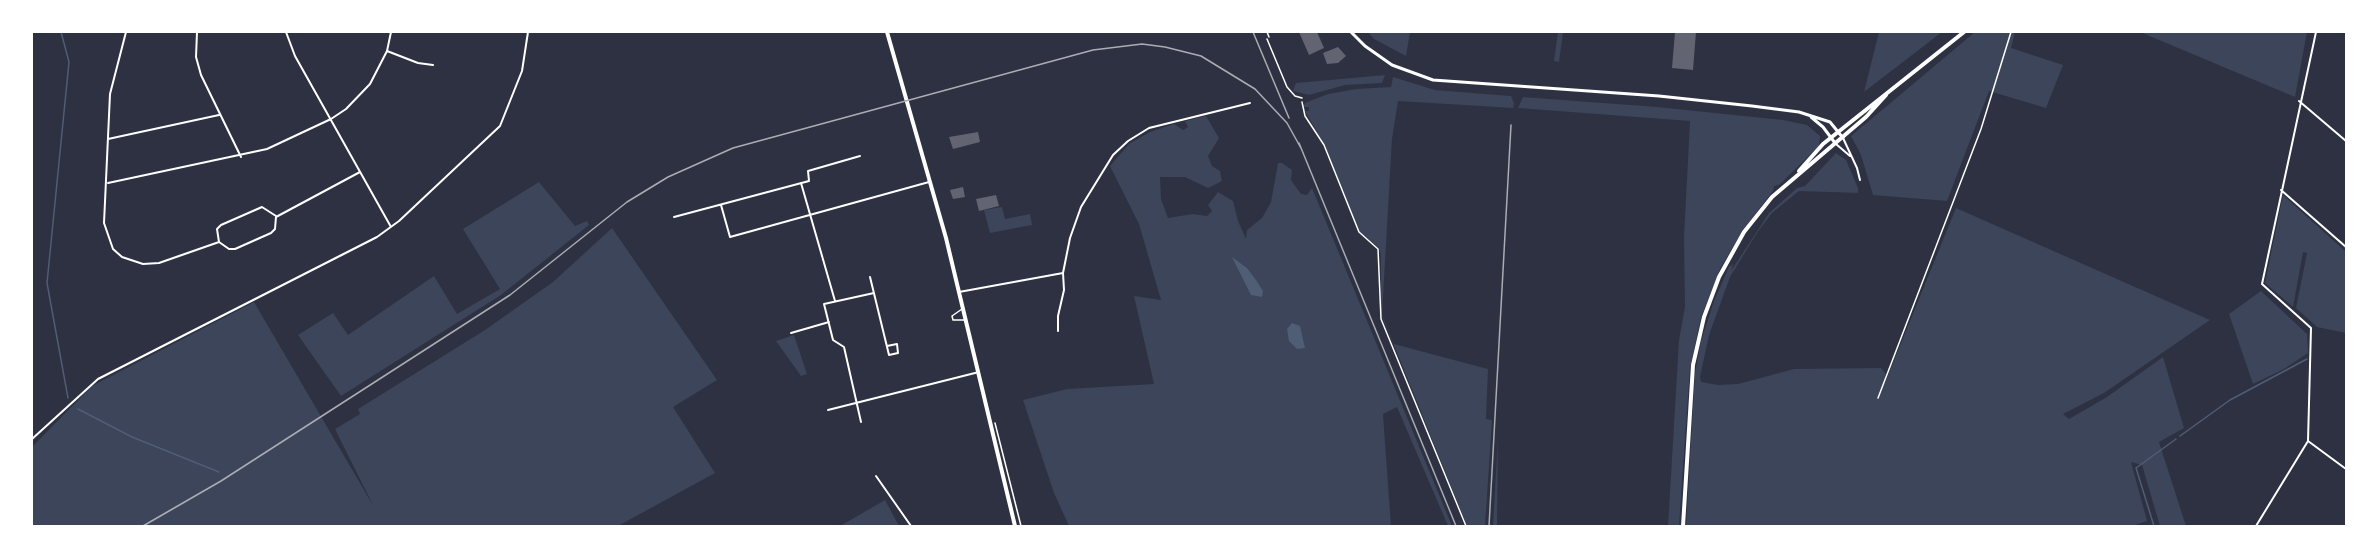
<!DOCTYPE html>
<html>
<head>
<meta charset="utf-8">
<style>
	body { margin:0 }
	#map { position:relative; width:2378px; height:558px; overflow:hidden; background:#2d3142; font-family:"Fira Sans Condensed",sans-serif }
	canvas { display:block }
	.frame { position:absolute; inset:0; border:33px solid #fff; pointer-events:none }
</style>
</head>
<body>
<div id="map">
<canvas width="2378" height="558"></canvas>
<div class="frame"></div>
</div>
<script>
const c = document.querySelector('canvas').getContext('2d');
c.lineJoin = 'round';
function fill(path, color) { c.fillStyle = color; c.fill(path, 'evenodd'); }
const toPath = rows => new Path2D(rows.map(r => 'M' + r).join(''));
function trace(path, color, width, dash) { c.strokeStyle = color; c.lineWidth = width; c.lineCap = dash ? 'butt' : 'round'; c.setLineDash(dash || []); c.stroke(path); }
fill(toPath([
	[1368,32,1410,32,1406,56,1374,39],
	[1558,32,1563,32,1559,62,1554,61],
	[1879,32,1942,32,1864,92],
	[1975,32,2015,32,2011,48,2063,65,2046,108,1989,91,1947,201,1873,195,1861,155,1851,136],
	[2140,32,2307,32,2295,97],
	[1385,75,1382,83,1345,85,1309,95,1293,91,1296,83],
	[1393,77,1435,90,1511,96,1514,103,1513,108,1398,101,1392,139,1382,314,1394,344,1488,369,1486,419,1492,420,1485,526,1467,526,1383,318,1381,313,1381,255,1379,248,1359,231,1325,146,1305,111,1309,111,1309,107,1304,107,1305,103,1328,94,1356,89,1391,87],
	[1523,97,1657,107,1783,120,1807,125,1820,136,1819,146,1779,185,1774,186,1773,191,1742,231,1720,269,1701,317,1690,368,1679,526,1668,526,1679,340,1685,307,1684,237,1690,121,1518,108],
	[1206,116,1219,138,1208,156,1212,166,1220,171,1222,181,1208,188,1185,177,1160,177,1161,199,1168,218,1193,214,1207,216,1212,211,1208,205,1218,192,1233,201,1238,221,1246,239,1247,230,1262,218,1271,202,1278,163,1282,163,1292,170,1291,180,1301,194,1307,195,1312,188,1452,526,1448,526,1397,407,1383,414,1391,526,1069,526,1054,493,1023,400,1067,389,1154,384,1134,296,1161,300,1139,224,1110,166,1129,144,1150,132,1174,124,1183,130,1188,127,1185,121],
	[1836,153,1846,160,1858,188,1858,193,1799,191,1772,213,1757,233,1730,277,1709,335,1700,377,1701,382,1718,385,1738,384,1794,369,1881,368,1886,374,1884,385,1956,208,2210,320,2104,393,2063,414,2069,419,2107,397,2163,357,2184,428,2159,442,2186,526,2160,526,2142,465,2131,462,2147,521,2132,526,1686,526,1695,373,1701,341,1714,301,1729,267,1733,264,1731,271,1769,213,1797,188,1805,186],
	[539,182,575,226,587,221,589,225,501,295,341,396,298,335,333,313,348,335,434,276,457,314,500,289,463,229],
	[2283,195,2346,252,2346,333,2317,327,2296,308,2307,253,2303,252,2293,307,2265,283],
	[1002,207,1005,219,1030,214,1032,225,990,233,984,210],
	[612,228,717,380,673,407,715,473,618,526,32,526,32,447,92,386,254,302,374,507,335,429,360,414,358,409,485,330,553,282],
	[2261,291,2307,334,2308,353,2284,369,2253,384,2229,314],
	[794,335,807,374,801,376,776,341],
	[1498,438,1497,526,1493,526],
	[885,500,899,526,840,526]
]), '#3c4559');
fill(toPath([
	[1232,257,1247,268,1256,280,1263,291,1262,297,1251,295],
	[1292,323,1300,326,1305,348,1297,349,1289,341,1287,329]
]), '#4f5d75');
trace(toPath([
	[61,32,69,62,47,283,68,398],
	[78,409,132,437,219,472],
	[2180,436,2230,400,2307,359],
	[2154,526,2136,468,2176,439]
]), '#4f5d75', 1.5);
fill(toPath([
	[1299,32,1317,32,1324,48,1309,55],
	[1675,32,1696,32,1693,70,1672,68],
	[1338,47,1346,56,1338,63,1327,64,1323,53],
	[978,132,980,142,953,149,949,137],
	[963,187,965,197,953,199,950,190],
	[996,195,999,206,979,211,976,199]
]), '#626471');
trace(toPath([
	[1267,32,1269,37],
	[1302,102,1305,116,1324,145,1359,232,1378,249,1381,319,1466,526],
	[1878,398,1981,129,2011,32],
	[995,423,1021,526]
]), '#fff', 1.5);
trace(toPath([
	[1267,39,1287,87,1295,96,1302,98],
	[962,309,952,316,953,320,964,320]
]), '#fff', 1.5);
trace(toPath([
	[126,32,110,94,104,223,113,249,122,257,143,264,159,263,219,242,229,249,235,249,271,233,275,229,276,217,360,172],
	[197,32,196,57,201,75,241,157],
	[286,32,295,56,391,227],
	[387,51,418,63,433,65],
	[2299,101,2346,141],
	[1843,138,1857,168,1860,180],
	[108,139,219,115],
	[1836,144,1850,156],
	[108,183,267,149,331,119,346,109,370,84,387,51,391,32],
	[801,183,835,301],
	[2281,190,2346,247],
	[721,205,730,237,929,182],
	[674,217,809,181,808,171,860,156],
	[219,242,217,229,221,225,262,207,276,216],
	[870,277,889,355,898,353,897,344,887,346],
	[959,292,1063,273],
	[1058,331,1058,316,1064,290,1063,273,1070,238,1081,207,1113,155,1128,141,1149,128,1250,103],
	[791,333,829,322],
	[828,410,979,372],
	[861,422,844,347,833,340,824,304,874,293],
	[32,439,98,379,377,237,399,221,500,126,522,71,528,32],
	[2308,441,2346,469],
	[876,476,911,526],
	[2256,526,2308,441,2311,328,2262,284,2316,32]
]), '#fff', 2);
trace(toPath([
	[1351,32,1365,46,1392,65,1433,80,1659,96,1752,106,1799,112,1830,122,1843,138],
	[1811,117,1823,127,1835,143]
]), '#fff', 3);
trace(toPath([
	[887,32,946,238,1015,526]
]), '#fff', 4);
trace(toPath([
	[1799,171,1823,144,1964,32],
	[1683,526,1693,365,1704,317,1719,277,1744,232,1772,197,1866,117,1886,95]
]), '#fff', 4);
trace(toPath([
	[1253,32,1289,118],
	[1299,143,1456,526],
	[143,526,221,481,510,295,627,202,668,177,733,148,1093,50,1142,44,1165,47,1201,56,1255,89,1287,123,1302,150],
	[1489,526,1511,125]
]), '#abadb3', 1.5);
</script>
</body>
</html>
